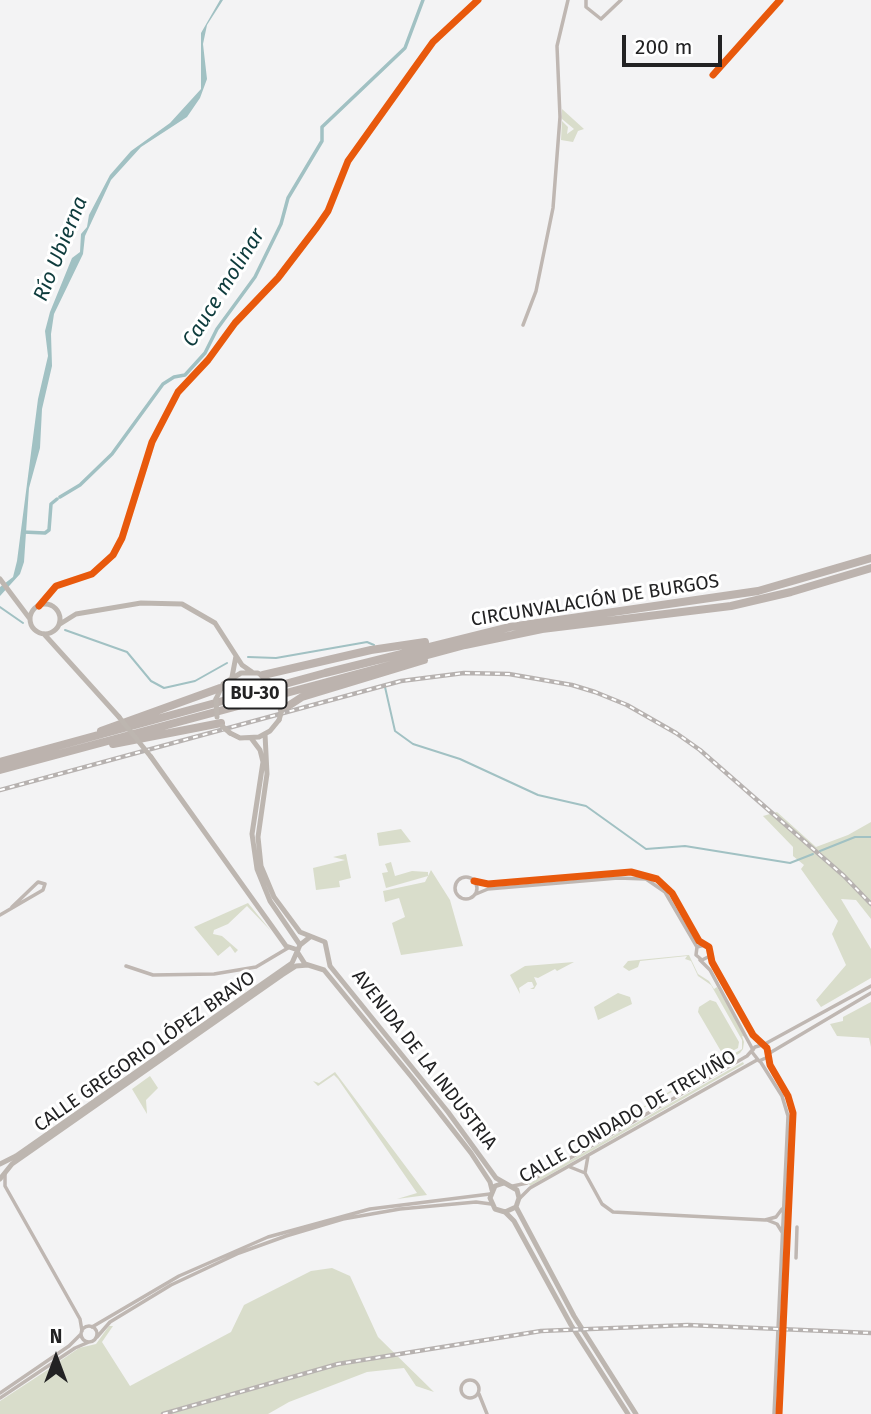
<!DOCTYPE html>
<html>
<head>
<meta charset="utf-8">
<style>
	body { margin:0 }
	#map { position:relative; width:871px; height:1414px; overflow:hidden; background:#f3f3f4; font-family:"Fira Sans",sans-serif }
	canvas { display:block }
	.north { position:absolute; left:21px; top:1323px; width:70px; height:70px; -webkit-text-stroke:5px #fff; paint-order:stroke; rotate:0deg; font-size:19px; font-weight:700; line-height:28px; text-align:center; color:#222223 }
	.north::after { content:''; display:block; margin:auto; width:24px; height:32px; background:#222223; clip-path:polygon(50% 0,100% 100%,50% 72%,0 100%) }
	.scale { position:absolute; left:622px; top:35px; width:100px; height:32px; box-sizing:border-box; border:4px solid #222223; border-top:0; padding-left:9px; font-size:21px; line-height:24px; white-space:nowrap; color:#222223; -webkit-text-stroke:5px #fff; paint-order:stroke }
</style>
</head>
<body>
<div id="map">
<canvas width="871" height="1414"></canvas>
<div class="north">N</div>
<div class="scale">200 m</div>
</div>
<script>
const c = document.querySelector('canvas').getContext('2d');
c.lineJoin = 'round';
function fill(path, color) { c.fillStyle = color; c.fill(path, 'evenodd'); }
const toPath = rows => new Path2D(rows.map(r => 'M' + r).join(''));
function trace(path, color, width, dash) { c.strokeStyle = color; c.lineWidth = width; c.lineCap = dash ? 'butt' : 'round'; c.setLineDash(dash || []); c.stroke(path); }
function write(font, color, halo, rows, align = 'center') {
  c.font = font + ' "Fira Sans",sans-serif'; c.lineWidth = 6; c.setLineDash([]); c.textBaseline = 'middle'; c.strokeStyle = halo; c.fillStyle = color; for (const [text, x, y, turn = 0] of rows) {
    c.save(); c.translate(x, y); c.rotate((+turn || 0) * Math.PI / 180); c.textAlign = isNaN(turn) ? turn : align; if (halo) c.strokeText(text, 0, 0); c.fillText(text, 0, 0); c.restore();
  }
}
fill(toPath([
	[562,109,584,129,578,131,573,142,561,140,562,121,568,127,567,134,574,129,562,119],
	[777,812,816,847,848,835,871,822,871,919,856,900,841,899,871,949,871,978,821,1007,816,1000,846,965,832,934,838,921,801,869,804,865,793,856,793,847,763,816],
	[401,829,411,842,379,846,377,833],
	[346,854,351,878,339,881,340,887,316,890,313,868,345,860,333,857],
	[391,862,395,876,412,871,428,872,428,876,386,888,382,873,388,872,385,864],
	[431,870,450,900,463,946,401,955,392,923,405,917,399,898,385,902,383,891,425,882],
	[248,903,271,931,247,906,228,924,214,930,213,934,222,936,238,950,235,953,230,946,218,956,194,927],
	[689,955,698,974,709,981,714,989,717,987,746,1037,742,1036,744,1042,743,1049,740,1053,598,1134,595,1127,602,1124,603,1130,610,1125,613,1119,618,1120,650,1103,742,1049,742,1040,711,985,698,976,691,961,685,959,687,956,640,961,638,967,629,971,623,967,628,961],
	[574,962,557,971,555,969,538,978,534,977,537,984,534,989,530,989,534,987,532,982,528,982,519,988,520,994,510,975,525,966],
	[618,993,630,997,632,1004,598,1020,594,1007],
	[710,1000,716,1002,739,1042,738,1048,727,1054,722,1053,698,1012,699,1007],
	[871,1002,871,1047,869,1038,837,1036,830,1024,843,1021,843,1017],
	[743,1062,744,1064,530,1186,529,1184],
	[335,1072,353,1096,427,1195,397,1199,417,1193,338,1079,334,1075,318,1086,313,1081,319,1083],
	[150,1076,158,1088,146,1100,147,1114,132,1089],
	[332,1268,350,1276,378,1337,434,1392,416,1386,404,1368,367,1372,289,1402,268,1414,0,1414,0,1401,58,1363,61,1366,60,1361,79,1348,96,1344,109,1326,113,1326,102,1342,130,1386,231,1332,244,1305,311,1271]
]), '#d9ddcb');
fill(toPath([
	[220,0,223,0,207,25,203,44,207,79,200,98,187,117,141,147,111,180,85,236,83,254,54,314,51,334,52,366,42,409,40,448,29,488,24,562,20,574,0,596,0,587,13,577,17,561,38,399,48,356,45,331,50,312,72,258,80,252,81,234,87,227,89,215,110,175,131,151,170,123,201,89,201,33]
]), '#a1c1c3');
trace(toPath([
	[0,607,23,623],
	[65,630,127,652,151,681,164,688,195,681,227,663],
	[248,657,276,658,367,642,374,645],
	[385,687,395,731,413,744,460,759,538,795,586,806,646,849,685,846,790,863,813,854],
	[820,851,855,837,871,837]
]), '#a1c1c3', 2);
trace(toPath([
	[60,497,80,485,112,454,163,384,174,377,185,375,205,353,217,329,255,277,281,224,288,198,322,141,322,127,405,48,423,0],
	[23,532,45,533,49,530,51,504,57,499]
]), '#a1c1c3', 3.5);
trace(toPath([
	[586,0,586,7,601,19,621,0],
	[523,325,536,291,553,208,560,117,557,46,568,0],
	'455 888a11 11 0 1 1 22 0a11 11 0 1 1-22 0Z',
	[474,881,488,884,631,872,657,879,672,893,699,941,709,947,712,962,753,1035,767,1048,770,1065,788,1096,793,1113,779,1414],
	[476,894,488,889,618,878,646,879,665,892,697,947],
	[0,915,43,890,45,884,38,882,12,907],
	[705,945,697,947,696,955,702,960,710,956],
	[700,960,710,970,753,1050],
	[126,966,153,975,214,974,256,967,288,948],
	[763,1045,871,986],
	[752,1052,759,1061,768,1057],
	[768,1054,871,993],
	[760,1061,782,1096,788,1116,774,1414],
	[588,1156,585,1173,602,1204,613,1212,765,1220,776,1217,782,1209],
	[570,1167,585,1173],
	[5,1174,5,1186,80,1319,82,1331],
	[513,1186,527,1183,747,1056,755,1047,762,1045],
	[520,1198,530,1188,757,1060],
	[767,1220,777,1224,782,1232],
	[796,1258,797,1227],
	'81 1334a8 8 0 1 1 16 0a8 8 0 1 1-16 0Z',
	[92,1327,179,1276,268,1237,370,1209,490,1194],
	[97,1337,110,1322,171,1285,239,1253,286,1236,343,1219,400,1209,476,1202,491,1204],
	'461 1389a9 9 0 1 1 18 0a9 9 0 1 1-18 0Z',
	[0,1393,69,1346,81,1334],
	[479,1394,487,1414],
	[0,1398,75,1348,89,1342]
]), '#bfb7b2', 3.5);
trace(toPath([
	[0,579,30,619],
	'30 619a15 15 0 1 1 30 0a15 15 0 1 1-30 0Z',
	[39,606,56,586,92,574,113,555,122,538,152,442,178,392,208,360,235,323,278,278,317,227,328,211,348,161,433,42,478,0],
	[60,624,76,614,141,603,182,604,215,623,242,665,252,672],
	[44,634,119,717],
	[232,677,236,656],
	[216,699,223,684,241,673,258,673,274,684],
	[230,733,240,738,259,737,270,731,279,720],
	[265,734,267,774,258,837,261,866,274,897,300,932,325,942,330,966,448,1112,496,1178,517,1190,519,1198,516,1207,505,1212,495,1209,490,1198,495,1186,504,1183],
	[251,738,260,750,263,762,252,834,257,869,270,901,300,945],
	[151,757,286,946,298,950],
	[298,953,305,964,324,970,414,1080,471,1153,490,1182,492,1190],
	[0,1164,16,1156,292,963,300,945,310,937],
	[0,1179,12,1164,282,975,296,966,308,965],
	[516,1207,574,1316,636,1414],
	[505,1212,514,1221,571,1325,628,1414]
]), '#bdb6b0', 5);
trace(toPath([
	[263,675,371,650,425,642],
	[282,710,302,697,424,660],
	[101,731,220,688],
	[113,744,221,723],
	[0,762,325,673,510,627,758,591,871,558],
	[0,770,465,645,542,629,731,606,791,592,871,568]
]), '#bcb3ae', 8);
const rail = toPath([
	[0,790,401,681,464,673,509,674,572,685,595,692,627,705,676,733,700,750,844,876,871,904],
	[163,1414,338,1364,541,1331,688,1325,871,1333]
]);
trace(rail, '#b7b2b0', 4.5);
trace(rail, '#fff', 2, [5]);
trace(toPath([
	[274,684,281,698],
	[216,699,217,717],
	[119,717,151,757],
	[279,720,282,710],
	[222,726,230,733]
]), '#bdb6b0', 5);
trace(toPath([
	[713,75,780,0],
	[39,606,56,586,92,574,113,555,122,538,152,442,178,392,208,360,235,323,278,278,317,227,328,211,348,161,433,42,478,0],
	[474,881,488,884,631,872,657,879,672,893,699,941,709,947,712,962,753,1035,767,1048,770,1065,788,1096,793,1113,779,1414]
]), '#e8590c', 7);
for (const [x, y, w] of [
	[255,694,63]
]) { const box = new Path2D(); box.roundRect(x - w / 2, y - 14.5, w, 29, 5); c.fillStyle = '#fff'; c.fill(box); trace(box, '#222223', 2); }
write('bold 18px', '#222223', null, [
	["BU-30",255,694]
]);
write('19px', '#222223', '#fff', [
	["CIRCUNVALACIÓN DE BURGOS",595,601,-9],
	["CALLE GREGORIO LÓPEZ BRAVO",145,1052,-35],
	["AVENIDA DE LA INDUSTRIA",424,1060,52],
	["CALLE CONDADO DE TREVIÑO",628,1117,-30]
]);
write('italic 21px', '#0d3b3c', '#fff', [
	["Río Ubierna",61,249,-68],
	["Cauce molinar",224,288,-58]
]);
</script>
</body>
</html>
